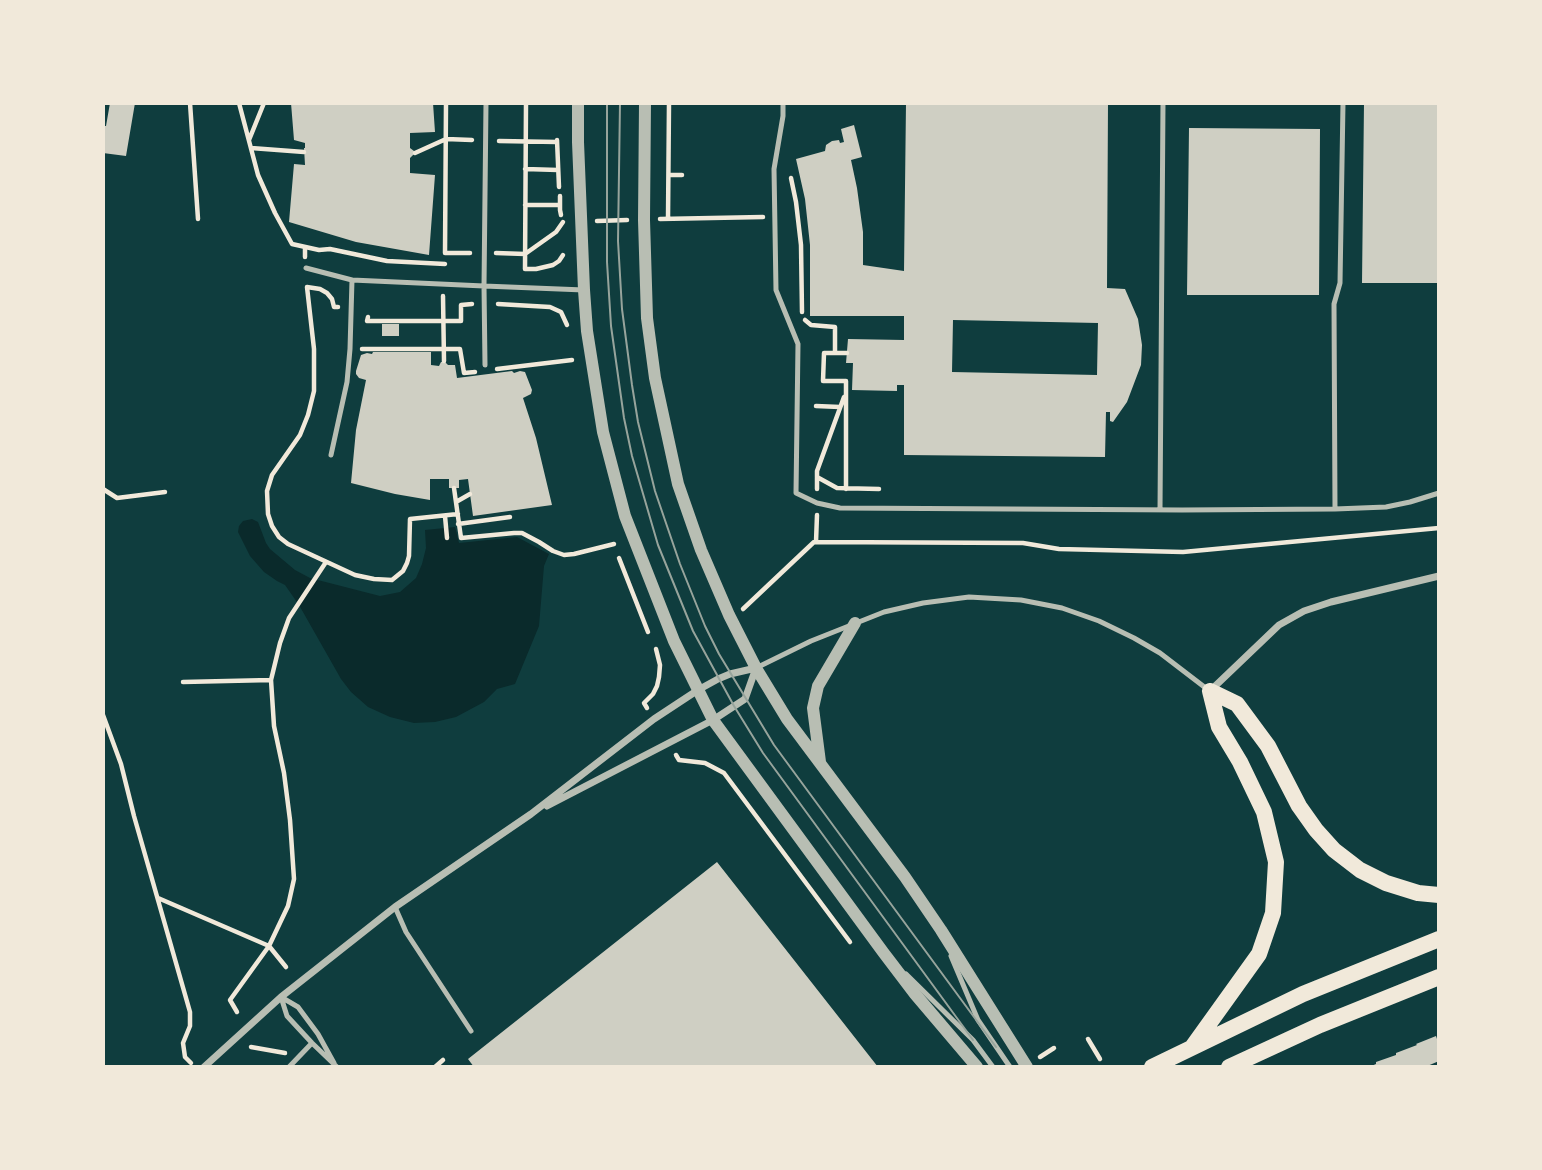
<!DOCTYPE html>
<html>
<head>
<meta charset="utf-8">
<style>
	body { margin:0 }
	#map { position:relative; width:1542px; height:1170px; overflow:hidden; background:#0f3d3e; font-family:"Open Sans",sans-serif }
	canvas { display:block }
	.frame { position:absolute; inset:0; border:105px solid #f1e9da; pointer-events:none }
</style>
</head>
<body>
<div id="map">
<canvas width="1542" height="1170"></canvas>
<div class="frame"></div>
</div>
<script>
const c = document.querySelector('canvas').getContext('2d');
c.lineJoin = 'round';
function fill(path, color) { c.fillStyle = color; c.fill(path, 'evenodd'); }
const toPath = rows => new Path2D(rows.map(r => 'M' + r).join(''));
function trace(path, color, width, dash) { c.strokeStyle = color; c.lineWidth = width; c.lineCap = dash ? 'butt' : 'round'; c.setLineDash(dash || []); c.stroke(path); }
fill(toPath([
	[252,519,258,522,266,543,270,549,295,570,310,578,380,596,400,592,416,578,422,564,426,548,425,530,455,527,459,543,517,537,549,554,544,566,539,626,515,684,497,689,484,702,456,717,435,722,414,723,390,717,368,707,351,692,341,679,299,605,285,585,277,581,264,572,250,556,238,532,239,526,243,521]
]), '#0a2a2b');
fill(toPath([
	[110,103,135,103,126,156,103,153,103,126,106,126],
	[291,103,433,103,435,132,410,133,410,148,414,151,415,153,410,158,410,173,435,175,429,255,356,242,289,222,294,164,305,165,304,148,305,148,305,143,294,140],
	[906,103,1108,103,1107,288,1125,289,1138,319,1142,345,1141,365,1127,402,1113,422,1110,421,1110,412,1106,412,1105,457,904,455,904,385,897,385,897,391,852,390,853,363,846,363,848,339,904,340,904,316,810,316,810,245,805,199,796,159,825,151,826,145,832,141,839,140,840,143,844,142,841,129,854,125,862,157,851,160,857,188,863,232,863,265,904,271],
	[953,320,1098,323,1097,375,952,372],
	[1364,103,1439,103,1439,283,1362,283],
	[1189,128,1320,129,1319,295,1187,295],
	[382,324,399,324,399,336,382,336],
	[373,352,431,352,431,365,439,366,441,362,444,361,448,365,455,365,457,378,512,371,514,373,520,371,525,372,532,390,531,394,523,398,536,438,552,505,473,516,468,479,459,480,459,488,449,488,449,479,430,479,430,500,395,494,351,483,356,430,366,380,359,378,356,374,356,371,361,355,367,353,372,354],
	[717,862,878,1067,474,1067,468,1059],
	[1436,1036,1437,1039,1439,1038,1439,1061,1425,1067,1369,1067,1376,1064,1376,1062,1396,1055,1396,1053,1417,1045,1416,1044]
]), '#cfcfc3');
trace(toPath([
	[190,103,198,219],
	[239,103,258,175,275,213,292,244,319,250,330,249,387,261,445,264],
	[446,103,445,253,470,253],
	[526,103,525,269,536,269,553,265,559,261,563,255],
	[249,140,264,103],
	[557,140,559,187],
	[499,141,557,142],
	[251,148,304,152],
	[415,153,446,139,472,140],
	[525,169,558,170],
	[669,175,682,175],
	[791,178,796,202,801,245,802,312],
	[560,196,560,210,561,215],
	[525,205,560,205],
	[660,219,763,217],
	[668,219,669,103],
	[597,221,627,220],
	[305,247,305,257],
	[496,253,525,254,556,232,563,222],
	[307,287,320,289,327,293,332,299,334,307,338,307],
	[307,287,314,349,314,391,308,415,300,435,272,475,267,491,268,514,272,526,279,537,288,544,355,575,374,579,392,580,403,571,407,563,409,556,410,519,458,514],
	[443,296,444,361],
	[498,304,550,307,561,312,567,325],
	[368,317,367,321,461,321,461,305,472,304],
	[805,320,811,325,835,327,835,353],
	[362,349,460,349,464,373,475,372],
	[497,369,572,360],
	[816,406,840,407],
	[817,477,837,488,879,489],
	[454,488,461,538,514,533,522,533,539,542,553,551,564,555,574,554,614,544],
	[103,489,117,498,165,492],
	[817,489,817,471,844,397],
	[846,489,846,381,823,381,824,353,847,353],
	[456,502,470,494],
	[445,516,447,538],
	[458,524,510,517],
	[816,542,817,515],
	[619,558,648,632],
	[743,609,814,542,1023,543,1059,549,1183,552,1439,528],
	[183,682,271,680],
	[647,708,644,703,653,694,657,686,659,677,660,665,656,649],
	[103,715,121,764,134,816,190,1012,190,1026,183,1043,185,1057,191,1063],
	[676,755,679,760,705,763,724,773,850,942],
	[158,898,269,946,286,967],
	[237,1012,230,1000,269,946,288,906,294,879,290,820,284,773,274,726,271,680,280,643,289,618,326,562],
	[1088,1039,1100,1059],
	[251,1047,285,1053],
	[1040,1057,1054,1048],
	[435,1067,443,1060]
]), '#f1e9da', 4.5);
trace(toPath([
	[486,103,484,286,584,290],
	[783,103,783,116,774,169,776,290,798,344,796,493,817,503,840,508,1182,510,1335,509,1386,507,1410,502,1439,493],
	[306,268,352,280],
	[331,455,347,382,350,349,352,280,484,286,485,365],
	[1335,509,1334,304,1340,283,1343,103],
	[1160,510,1163,103],
	[756,668,811,641,884,612,923,603,969,597,1021,600,1062,608,1099,621,1134,638,1160,653,1207,689],
	[395,907,406,932,471,1031],
	[951,956,978,1020,1010,1067],
	[906,974,973,1040,993,1067],
	[334,1063,318,1034,298,1007,281,997,287,1016,312,1043,337,1067],
	[289,1067,312,1043]
]), '#b8beb3', 5);
trace(toPath([
	[1211,690,1279,625,1304,611,1331,602,1439,576],
	[547,806,713,720,745,699,756,668],
	[204,1067,281,997,395,907,531,814,654,719,698,690,718,679,730,674,756,668]
]), '#b8beb3', 7);
trace(toPath([
	[578,103,578,142,584,290,587,331,603,432,625,516,674,641,713,720,883,952,915,994,977,1067],
	[645,103,644,220,647,318,655,378,678,484,701,550,729,615,756,668,787,719,905,877,941,930,1027,1067],
	[820,762,813,708,818,686,855,623]
]), '#b8beb3', 12);
trace(toPath([
	[1210,691,1237,704,1268,746,1299,806,1316,830,1334,850,1360,870,1386,883,1418,893,1439,895],
	[1193,1046,1259,954,1273,913,1276,862,1264,812,1240,762,1219,727,1210,691],
	[1152,1067,1303,994,1439,939],
	[1229,1067,1320,1025,1439,977]
]), '#f1e9da', 16);
trace(toPath([
	[607,103,607,262,611,326,624,418,632,456,658,545,693,631,734,706,763,753,973,1040],
	[620,103,618,241,622,309,632,385,638,422,655,491,680,564,705,626,719,654,774,745,996,1047]
]), '#97a49c', 2);
</script>
</body>
</html>
